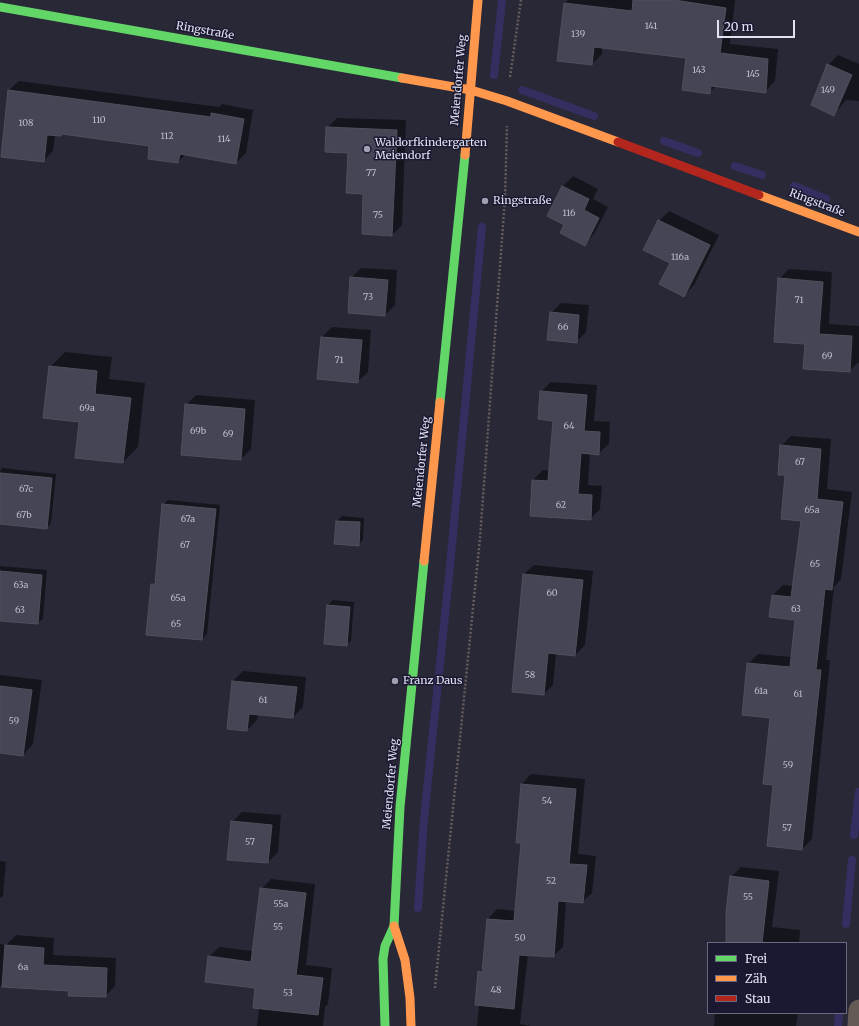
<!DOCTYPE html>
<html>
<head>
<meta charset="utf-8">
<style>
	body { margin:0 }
	#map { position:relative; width:859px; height:1026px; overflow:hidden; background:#292837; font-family:Merriweather,serif }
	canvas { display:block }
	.legend { position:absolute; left:707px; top:942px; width:140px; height:72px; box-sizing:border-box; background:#1b1932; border:1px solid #6a697f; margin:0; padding:5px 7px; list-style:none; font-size:12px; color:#e0e1f2 }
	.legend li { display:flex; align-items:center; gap:8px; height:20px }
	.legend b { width:20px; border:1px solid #6a697f }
	.scale { position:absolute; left:717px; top:20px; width:78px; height:18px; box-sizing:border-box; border:2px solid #e0e1f2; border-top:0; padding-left:5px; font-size:12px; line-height:14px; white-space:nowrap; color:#e0e1f2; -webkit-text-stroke:3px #1b1932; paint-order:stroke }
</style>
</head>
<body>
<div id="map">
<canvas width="859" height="1026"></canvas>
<ul class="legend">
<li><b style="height:5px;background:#63d668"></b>Frei</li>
<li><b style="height:5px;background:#ff974d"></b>Zäh</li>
<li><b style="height:5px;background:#b3261e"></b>Stau</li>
</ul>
<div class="scale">20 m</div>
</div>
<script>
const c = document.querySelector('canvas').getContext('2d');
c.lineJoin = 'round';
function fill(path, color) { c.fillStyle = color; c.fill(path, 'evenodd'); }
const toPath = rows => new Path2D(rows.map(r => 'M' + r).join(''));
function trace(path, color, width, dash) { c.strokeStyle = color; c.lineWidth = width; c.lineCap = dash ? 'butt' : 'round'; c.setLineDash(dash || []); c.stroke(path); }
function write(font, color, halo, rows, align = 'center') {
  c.font = font + ' Merriweather,serif'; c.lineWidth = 3; c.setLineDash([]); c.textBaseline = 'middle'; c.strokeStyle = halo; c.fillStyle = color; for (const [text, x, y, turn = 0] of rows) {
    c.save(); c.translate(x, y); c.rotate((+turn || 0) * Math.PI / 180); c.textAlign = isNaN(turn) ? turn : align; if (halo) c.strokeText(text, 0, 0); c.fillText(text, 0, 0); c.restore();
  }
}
fill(toPath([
	[568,0,735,0,730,44,778,49,775,81,765,92,717,85,709,93,687,57,602,47,602,54,592,64,565,3],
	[838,55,859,64,859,101,846,100,834,114,828,65],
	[19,81,219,107,222,104,253,110,246,153,236,163,186,154,178,162,151,145,63,133,61,135,55,135,53,151,43,161,9,90],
	[337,118,406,120,402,225,392,235,364,193,349,152,327,128],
	[573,176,598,189,593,199,608,207,594,234,584,244,565,224,548,215,563,186],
	[669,211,719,235,694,285,684,295,671,263,659,221],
	[361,268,397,270,395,305,385,315,351,278],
	[789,269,832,272,829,324,859,326,859,362,849,371,806,343,779,279],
	[561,303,589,305,586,332,576,342,551,313],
	[332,327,371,330,368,372,357,382,322,337],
	[65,352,112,357,109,379,145,383,138,447,123,462,50,367],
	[551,382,597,385,594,421,610,422,609,444,598,454,590,453,588,485,602,486,600,509,590,519,533,480,543,470,550,471,554,420,541,392],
	[196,395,255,400,251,449,241,459,186,405],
	[791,436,831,439,827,489,852,492,841,579,834,587,826,660,830,660,812,839,802,849,774,784,771,717,748,664,758,654,792,657,796,619,773,595,783,585,793,586,802,520,786,474,781,446],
	[2,468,56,474,51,523,47,528,0,523,0,471],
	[168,500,220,505,207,634,202,639,152,584,157,580,163,505],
	[342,516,364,518,363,540,358,545,337,521],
	[534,565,593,571,585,645,575,655,556,653,553,685,544,694,524,574],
	[0,566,47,570,43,619,38,623,0,620],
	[333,600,354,602,351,641,346,645,328,605],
	[243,671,306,677,303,707,293,717,258,714,257,720,247,730,233,681],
	[0,675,42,680,33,744,23,755,0,752],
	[531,774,585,779,578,854,596,856,592,893,582,902,566,901,563,947,553,956,528,954,520,1024,531,1026,477,1026,479,1004,479,972,484,967,488,919,497,909,516,911,523,842,522,784],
	[242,812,281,815,278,852,268,862,232,822],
	[0,861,6,862,3,896,0,898],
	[741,867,779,871,772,927,800,930,799,943,726,943,731,877],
	[271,879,315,884,306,965,332,968,328,1004,325,1007,323,1026,257,1026,259,1008,256,987,209,957,219,947,253,951,261,889],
	[16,935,54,938,53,955,116,958,115,986,105,996,70,990,0,986,0,944,6,945],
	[715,1013,798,1013,796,1026,714,1026]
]), '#0007');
trace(toPath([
	[494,75,502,0],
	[522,90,594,116],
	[664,141,698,153],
	[735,166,762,175],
	[794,186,826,199],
	[854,835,859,792],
	[418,908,424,819,449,576,482,227],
	[846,924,852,860],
	[838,1026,839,1014]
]), '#342f61', 8);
const building = toPath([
	[633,0,674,0,726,8,720,53,768,59,766,93,711,86,710,94,682,90,686,58,594,47,592,65,557,61,564,3,632,11,633,0],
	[827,64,852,75,834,116,811,105,827,64],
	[8,90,211,117,211,113,244,119,236,164,180,154,178,163,148,159,149,146,62,134,61,136,47,135,44,162,1,157,8,90],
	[326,127,397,130,392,236,362,234,363,194,346,193,348,153,325,152,326,127],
	[562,186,589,199,584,210,599,218,585,246,560,233,564,225,547,216,562,186],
	[658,220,710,245,684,297,659,284,670,263,643,250,658,220],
	[350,277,388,280,385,316,348,313,350,277],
	[778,278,823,282,819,334,852,336,850,372,803,369,805,344,774,342,778,278],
	[550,312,579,315,577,343,547,340,550,312],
	[321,337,362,340,358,383,317,379,321,337],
	[49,366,97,371,95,394,131,398,123,463,75,458,79,422,43,418,49,366],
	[540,391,587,395,584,431,600,432,599,455,581,453,578,494,592,495,591,520,530,516,532,480,548,481,553,421,538,419,540,391],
	[185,404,245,409,241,460,181,455,185,404],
	[780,445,821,449,817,499,843,502,832,590,825,589,816,670,821,670,802,850,767,846,773,785,763,784,770,718,742,715,747,663,790,667,795,620,769,617,772,595,791,597,801,521,781,519,785,475,778,475,780,445],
	[0,473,52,478,47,529,0,524,0,473],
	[162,504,216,509,202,640,146,635,151,584,155,584,162,504],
	[336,521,360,522,359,546,334,544,336,521],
	[0,571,42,575,38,624,0,621,0,571],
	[523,574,583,580,575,656,548,653,544,695,512,692,523,574],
	[327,605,350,607,347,646,324,644,327,605],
	[232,681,297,687,293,718,249,714,247,731,227,729,232,681],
	[0,686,32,690,23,756,0,753,0,686],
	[521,784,576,789,569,864,587,865,583,903,558,901,554,957,519,955,514,1009,475,1005,478,971,482,972,487,919,514,921,521,843,516,843,521,784],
	[231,821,272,825,268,863,227,860,231,821],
	[730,876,769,881,762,943,726,943,726,913,730,876],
	[260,888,306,893,296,975,323,978,318,1015,253,1008,255,988,205,982,208,956,251,962,260,888],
	[5,945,44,948,43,965,107,968,106,997,68,996,69,991,2,987,5,945]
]);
fill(building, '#464556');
trace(building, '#504f5b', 1);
trace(toPath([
	[510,77,521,0],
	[435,988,480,538,505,198,507,126]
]), '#645d5d', 2.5, [2, 2]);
trace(toPath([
	[858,1026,859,1010]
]), '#655a56', 21);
trace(toPath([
	[0,7,402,78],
	[440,402,465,155],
	[385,1026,383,959,385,946,394,926,400,807,424,561]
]), '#63d668', 9);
trace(toPath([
	[402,78,471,90,507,101,618,142],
	[465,155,478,0],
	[759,195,859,232],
	[424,561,440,402],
	[394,926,405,960,410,998,411,1026]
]), '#ff974d', 9);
trace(toPath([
	[618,142,759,195]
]), '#b3261e', 9);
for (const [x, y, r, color] of [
	[367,149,4,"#a0a0b1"],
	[485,201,4,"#a0a0b1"],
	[395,681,4,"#a0a0b1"]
]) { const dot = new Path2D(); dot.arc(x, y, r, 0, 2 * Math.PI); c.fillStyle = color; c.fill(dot); trace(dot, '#1b1932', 1.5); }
write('9px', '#babacb', null, [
	["141",651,26],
	["139",578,34],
	["143",699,70],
	["145",753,74],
	["149",828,90],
	["110",99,120],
	["108",26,123],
	["112",167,136],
	["114",224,139],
	["77",371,173],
	["116",569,213],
	["75",378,215],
	["116a",680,257],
	["73",368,297],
	["71",799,300],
	["66",563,327],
	["69",827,356],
	["71",339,360],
	["69a",87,408],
	["64",569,426],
	["69b",198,431],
	["69",228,434],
	["67",800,462],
	["67c",26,489],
	["62",561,505],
	["65a",812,510],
	["67b",24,515],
	["67a",188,519],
	["67",185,545],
	["65",815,564],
	["63a",21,585],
	["60",552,593],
	["65a",178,598],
	["63",796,609],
	["63",20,610],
	["65",176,624],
	["58",530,675],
	["61a",761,691],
	["61",798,694],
	["61",263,700],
	["59",14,721],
	["59",788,765],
	["54",547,801],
	["57",787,828],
	["57",250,842],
	["52",551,881],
	["55",748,897],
	["55a",281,904],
	["55",278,927],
	["50",520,938],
	["6a",23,967],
	["48",496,990],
	["53",288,993]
]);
write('11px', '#e0e1f2', '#1b1932', [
	["Ringstraße",205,31,10],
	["Meiendorfer Weg",459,80,-85],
	["Ringstraße",817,203,21],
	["Meiendorfer Weg",422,462,-84],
	["Meiendorfer Weg",391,784,-85]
]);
write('11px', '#e0e1f2', '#1b1932', [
	["Waldorfkindergarten",375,143],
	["Meiendorf",375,156],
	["Ringstraße",493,201],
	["Franz Daus",403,681]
], 'left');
</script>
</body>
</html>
